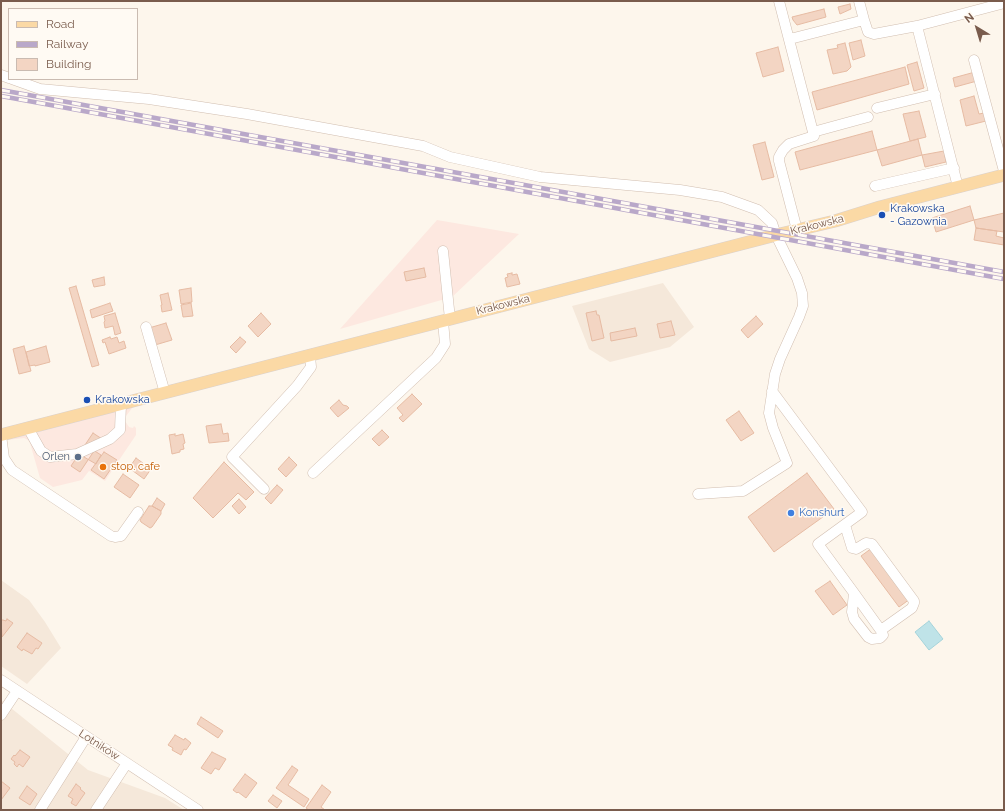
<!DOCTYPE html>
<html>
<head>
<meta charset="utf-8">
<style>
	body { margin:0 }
	#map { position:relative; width:1005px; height:811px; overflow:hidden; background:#fdf6ec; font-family:Raleway,sans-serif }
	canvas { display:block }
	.frame { position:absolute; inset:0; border:2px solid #7a5c4d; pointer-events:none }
	.legend { position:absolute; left:8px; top:8px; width:130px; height:72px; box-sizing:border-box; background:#fffaf3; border:1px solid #cabbb1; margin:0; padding:5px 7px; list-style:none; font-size:12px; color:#7a5c4d }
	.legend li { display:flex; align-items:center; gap:8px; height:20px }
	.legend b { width:20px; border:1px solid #cabbb1 }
	.north { position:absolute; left:957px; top:8px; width:40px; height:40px; -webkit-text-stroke:3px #fffaf3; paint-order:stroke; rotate:322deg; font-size:11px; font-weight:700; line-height:16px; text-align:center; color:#7a5c4d }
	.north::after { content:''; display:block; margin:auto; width:14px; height:18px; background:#7a5c4d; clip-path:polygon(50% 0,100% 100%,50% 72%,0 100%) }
</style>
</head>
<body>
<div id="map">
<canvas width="1005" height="811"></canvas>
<div class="frame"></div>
<ul class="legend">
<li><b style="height:5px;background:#fbd9a5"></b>Road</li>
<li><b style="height:5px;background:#b9a8c9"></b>Railway</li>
<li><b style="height:11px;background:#f3d5c3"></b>Building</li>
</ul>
<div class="north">N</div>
</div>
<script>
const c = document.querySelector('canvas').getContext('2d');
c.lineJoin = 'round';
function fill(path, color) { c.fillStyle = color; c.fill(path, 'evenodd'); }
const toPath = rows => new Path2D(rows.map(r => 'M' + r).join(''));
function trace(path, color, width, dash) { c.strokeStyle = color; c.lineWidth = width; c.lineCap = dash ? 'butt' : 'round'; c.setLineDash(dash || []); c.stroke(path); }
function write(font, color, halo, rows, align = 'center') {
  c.font = font + ' Raleway,sans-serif'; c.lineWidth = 3; c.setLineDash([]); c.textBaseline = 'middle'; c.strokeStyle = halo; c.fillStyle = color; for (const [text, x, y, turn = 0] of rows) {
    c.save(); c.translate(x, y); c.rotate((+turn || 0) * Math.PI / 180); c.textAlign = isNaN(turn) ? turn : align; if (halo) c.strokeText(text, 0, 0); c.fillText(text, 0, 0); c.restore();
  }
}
fill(toPath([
	[663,283,694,327,670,347,610,362,589,349,572,306],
	[1,580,29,600,45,622,61,648,27,684,1,666],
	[1,700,88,770,165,798,184,810,1,810]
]), '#f5e8da');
fill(toPath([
	[437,220,519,234,452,297,340,329],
	[133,407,126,416,125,421,129,427,133,428,134,426,136,428,136,435,105,481,89,471,82,480,53,487,40,478,30,443,28,440,24,438,7,440]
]), '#fde8e0');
const water = toPath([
	[929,621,943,639,929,650,915,632,929,621]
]);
fill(water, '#bfe3e8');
trace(water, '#a5d3da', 1);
const building = toPath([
	[850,4,851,9,840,14,838,7,850,4],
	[824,9,826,17,797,25,793,20,792,17,824,9],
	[861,40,865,56,853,60,849,43,861,40],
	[845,43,851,67,847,71,833,74,827,50,838,48,837,45,845,43],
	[778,47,784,71,763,77,756,53,778,47],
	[917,62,924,88,914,91,907,65,917,62],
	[905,67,909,84,817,110,812,92,905,67],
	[975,72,977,81,955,87,953,78,975,72],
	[974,96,979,114,984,113,986,121,966,126,960,100,974,96],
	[919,111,926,137,910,141,903,114,919,111],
	[872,131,877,150,800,170,795,152,872,131],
	[918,139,922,155,882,166,877,150,918,139],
	[765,142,774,177,762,180,753,145,765,142],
	[944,151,946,162,925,167,922,155,944,151],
	[970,206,974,220,936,232,932,218,970,206],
	[1004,213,1004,232,976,228,974,220,1004,213],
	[976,228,997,231,996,236,1004,238,1004,245,974,240,976,228],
	[424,268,426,277,406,281,404,272,424,268],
	[512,273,512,275,517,274,520,284,507,287,505,278,508,277,507,274,512,273],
	[104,277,105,285,94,287,92,280,104,277],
	[76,286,99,365,92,367,69,288,76,286],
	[191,288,192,302,181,304,179,290,191,288],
	[168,293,172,310,162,312,161,305,162,305,160,295,168,293],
	[110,303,113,311,92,318,90,310,110,303],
	[191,303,193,316,183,317,181,305,191,303],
	[596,311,597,315,599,315,604,338,592,341,586,313,596,311],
	[115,313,121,333,115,335,113,326,105,328,104,322,105,321,104,316,115,313],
	[261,313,271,324,258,337,248,326,261,313],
	[756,316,763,324,748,338,741,330,756,316],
	[671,321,675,335,660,338,657,324,671,321],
	[166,323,172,340,155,345,149,328,166,323],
	[635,328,637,336,611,341,610,333,635,328],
	[110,337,111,339,117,337,119,343,124,341,126,348,109,354,105,342,103,343,102,340,110,337],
	[240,337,246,342,236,353,230,347,240,337],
	[24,346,31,371,19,374,13,349,24,346],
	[46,346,50,362,35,366,35,365,29,366,26,352,46,346],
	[412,394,422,404,403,422,399,418,403,415,397,408,412,394],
	[339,400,343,405,347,406,349,408,338,417,330,408,339,400],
	[739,411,754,433,741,441,726,420,739,411],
	[221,424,223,434,228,433,229,441,209,443,206,426,221,424],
	[382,430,389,437,379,446,372,439,382,430],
	[93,433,102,439,80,472,71,466,93,433],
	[175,434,175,436,183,434,185,443,183,444,184,449,180,450,180,452,172,454,169,435,175,434],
	[90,448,101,455,96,464,84,457,90,448],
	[104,452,117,460,104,479,91,470,104,452],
	[289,457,297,465,286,477,278,469,289,457],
	[136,458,151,469,144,479,129,468,136,458],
	[224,462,254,492,246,500,238,493,213,518,193,498,224,462],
	[807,473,834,509,774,552,748,517,807,473],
	[123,474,139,485,130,498,114,487,123,474],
	[277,485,283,490,271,504,265,498,277,485],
	[157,498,165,504,161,511,152,506,157,498],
	[239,499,246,507,239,514,232,506,239,499],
	[149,506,152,506,161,511,161,514,152,527,150,528,141,522,140,520,149,506],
	[872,548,910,599,899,607,861,556,872,548],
	[830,581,847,605,833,615,815,591,830,581],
	[7,619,13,623,2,637,1,620,3,620,6,621,7,619],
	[27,633,42,643,38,649,36,648,32,654,23,649,22,651,17,647,27,633],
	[201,717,223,731,218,738,197,724,201,717],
	[175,735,184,740,185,738,191,743,186,750,184,749,181,755,172,750,173,748,168,745,175,735],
	[20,750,30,757,23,767,19,764,17,767,14,764,15,762,11,759,14,755,15,756,20,750],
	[212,752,226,759,219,770,215,768,211,774,201,768,212,752],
	[292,766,298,770,288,785,309,799,304,807,276,788,292,766],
	[245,774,257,783,246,798,238,792,237,793,233,790,245,774],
	[1,781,10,788,1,800,1,781],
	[76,784,81,788,80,789,85,793,76,806,71,803,73,799,68,796,76,784],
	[322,785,331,792,321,807,325,810,309,810,306,808,322,785],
	[27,786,37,794,30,805,19,798,27,786],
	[273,795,282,801,277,808,268,801,273,795]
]);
fill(building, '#f3d5c3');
trace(building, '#e6bba3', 1);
const minor = toPath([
	[779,1,814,136,789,144,783,150,779,157,779,161,797,230],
	[859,1,864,20],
	[917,26,958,187],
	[790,39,864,20,868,32,874,34,917,26,1004,3],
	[974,60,1004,171],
	[1,75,9,78],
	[12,79,40,89,149,99,247,114,423,146,450,157,540,177,680,190,722,197,758,210,772,223,776,235,797,278,802,293,803,306,799,317,780,359,775,374,769,413,773,428,787,463,743,491,698,494],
	[877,108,935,94],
	[813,132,868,117],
	[875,186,954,168],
	[443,251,450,319],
	[146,327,165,393],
	[772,391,862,512,818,544,854,593,882,632,883,635,880,638,872,639,868,637,854,619,852,612,854,593],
	[28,428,41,451,50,457,77,454,110,439,120,430,121,404],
	[1,435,4,458,12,470,111,536,115,537,121,536,138,512],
	[313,473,436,358,445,344,443,321],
	[264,489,232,457,297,386,311,367,310,356],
	[845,525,852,548,856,549,866,543,872,544,914,601,914,603,912,608,881,630],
	[1,680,198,810],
	[1,715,17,691],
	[40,810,86,737],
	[96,810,127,763]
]);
const major = toPath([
	[1,435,776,235,835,221,880,207,1004,175]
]);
trace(minor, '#d1beb0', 11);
trace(major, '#dad1cd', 13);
trace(minor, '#fff', 10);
trace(major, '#fbd9a5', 12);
const rail = toPath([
	[1,90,1004,272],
	[1,96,1004,279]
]);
trace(rail, '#b9a8c9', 4.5);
trace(rail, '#fffaf3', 3, [9]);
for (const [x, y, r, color] of [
	[882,215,4,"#1a4fb4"],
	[87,400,4,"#1a4fb4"],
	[78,457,4,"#5c6f8a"],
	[103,467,4,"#e8710a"],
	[791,513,4,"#3f7fe0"]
]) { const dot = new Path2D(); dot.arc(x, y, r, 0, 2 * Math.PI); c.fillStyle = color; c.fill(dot); trace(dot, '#fffaf3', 1.5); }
write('11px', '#164399', '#fffaf3', [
	["Krakowska",890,209],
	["- Gazownia",890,222],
	["Krakowska",95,400]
], 'left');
write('11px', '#7a5c4d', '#fffaf3', [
	["Krakowska",817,225,-14],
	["Krakowska",503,305,-14],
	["Lotników",99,745,33]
]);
write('11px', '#4e5e75', '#fffaf3', [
	["Orlen",70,457]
], 'right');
write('11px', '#c56008', '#fffaf3', [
	["stop. cafe",111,467]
], 'left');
write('11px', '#366cbe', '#fffaf3', [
	["Konshurt",799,513]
], 'left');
</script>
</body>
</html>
